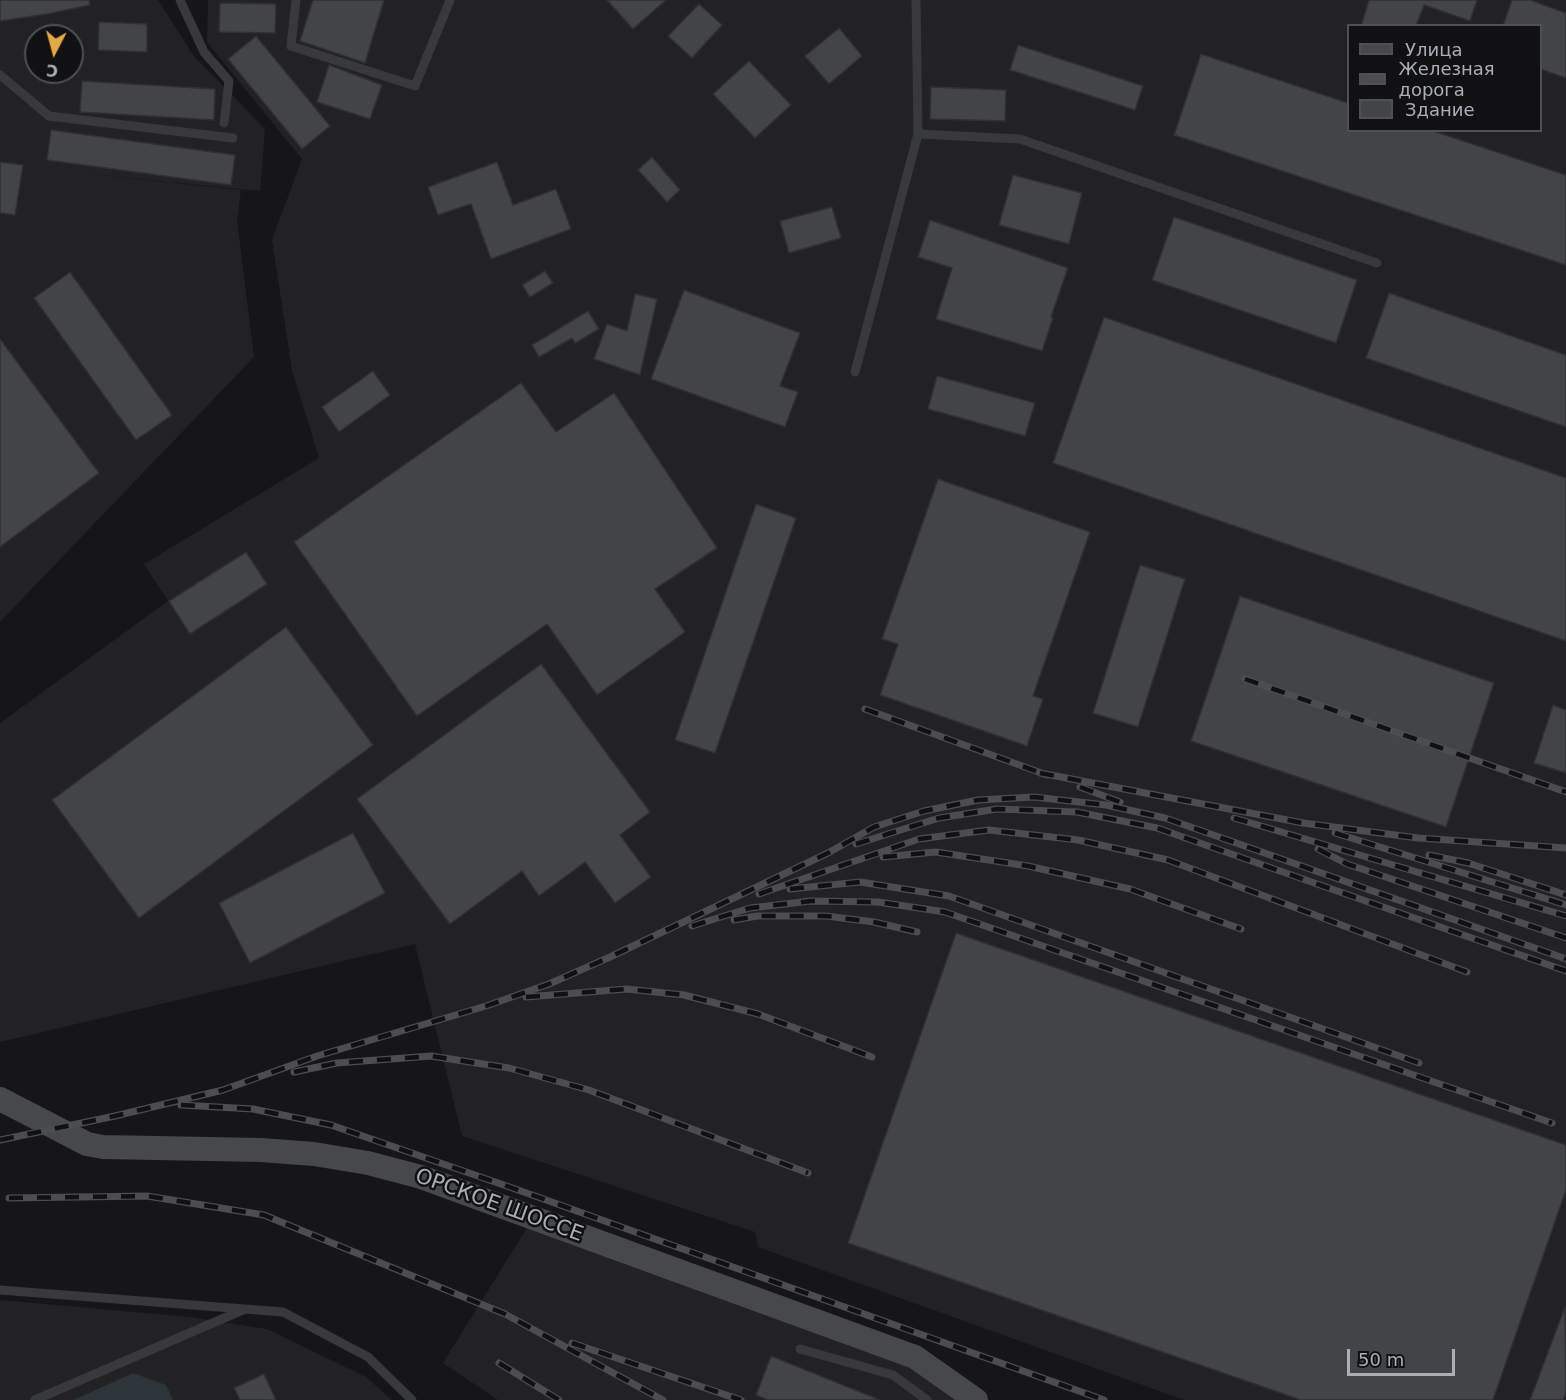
<!DOCTYPE html>
<html>
<head>
<meta charset="utf-8">
<style>
	body { margin:0 }
	#map { position:relative; width:1566px; height:1400px; overflow:hidden; background:#161618; font-family:"DejaVu Sans",sans-serif }
	canvas { display:block }
	.legend { position:absolute; left:1347px; top:24px; width:195px; height:108px; box-sizing:border-box; background:#111113; border:2px solid #4e5055; margin:0; padding:8px 10px; list-style:none; font-size:18px; color:#a9aeb7 }
	.legend li { display:flex; align-items:center; gap:12px; height:30px }
	.legend b { width:30px; border:2px solid #4e5055 }
	.north { position:absolute; left:24px; top:24px; width:60px; height:60px; box-sizing:border-box; background:#111113; border:2px solid #4e5055; border-radius:50%; rotate:186deg; font-size:16px; font-weight:700; line-height:24px; text-align:center; color:#a9aeb7 }
	.north::after { content:''; display:block; margin:auto; width:21px; height:27px; background:#e2a944; clip-path:polygon(50% 0,100% 100%,50% 72%,0 100%) }
	.scale { position:absolute; left:1347px; top:1349px; width:108px; height:27px; box-sizing:border-box; border:3px solid #a9aeb7; border-top:0; padding-left:8px; font-size:18px; line-height:21px; white-space:nowrap; color:#a9aeb7; -webkit-text-stroke:4px #111113; paint-order:stroke }
</style>
</head>
<body>
<div id="map">
<canvas width="1566" height="1400"></canvas>
<ul class="legend">
<li><b style="height:8px;background:#46484c"></b>Улица</li>
<li><b style="height:8px;background:#4b4d51"></b>Железная дорога</li>
<li><b style="height:16px;background:#434448"></b>Здание</li>
</ul>
<div class="north">С</div>
<div class="scale">50 m</div>
</div>
<script>
const c = document.querySelector('canvas').getContext('2d');
c.lineJoin = 'round';
function fill(path, color) { c.fillStyle = color; c.fill(path, 'evenodd'); }
const toPath = rows => new Path2D(rows.map(r => 'M' + r).join(''));
function trace(path, color, width, dash) { c.strokeStyle = color; c.lineWidth = width; c.lineCap = dash ? 'butt' : 'round'; c.setLineDash(dash || []); c.stroke(path); }
function write(font, color, halo, rows, align = 'center') {
  c.font = font + ' "DejaVu Sans",sans-serif'; c.lineWidth = 5; c.setLineDash([]); c.textBaseline = 'middle'; c.strokeStyle = halo; c.fillStyle = color; for (const [text, x, y, turn = 0] of rows) {
    c.save(); c.translate(x, y); c.rotate((+turn || 0) * Math.PI / 180); c.textAlign = isNaN(turn) ? turn : align; if (halo) c.strokeText(text, 0, 0); c.fillText(text, 0, 0); c.restore();
  }
}
fill(toPath([
	[0,0,158,0,193,55,265,129,260,191,69,172,241,190,237,220,254,357,0,622],
	[36,36,72,36,72,72,36,72],
	[208,0,1566,0,1566,1400,1184,1400,758,1247,755,1232,462,1136,415,944,0,1042,0,723,168,601,144,564,319,458,292,370,272,240,302,159,207,42],
	[1348,26,1540,26,1540,130,1348,130],
	[530,1223,902,1356,964,1400,498,1400,443,1363],
	[0,1300,189,1317,267,1329,366,1377,392,1400,0,1400]
]), '#222225');
fill(toPath([
	[133,1373,166,1385,173,1400,74,1400]
]), '#2d353b');
const building = toPath([
	[0,0,89,0,90,5,47,14,0,21,0,0],
	[313,0,384,0,365,63,300,41,313,0],
	[607,0,666,0,633,29,607,0],
	[1369,0,1477,0,1470,21,1424,5,1416,26,1361,26,1369,0],
	[1512,0,1530,0,1566,13,1566,78,1540,69,1540,26,1503,26,1512,0],
	[220,3,276,4,275,33,219,32,220,3],
	[699,4,722,25,692,58,668,36,699,4],
	[99,22,147,24,147,52,98,50,99,22],
	[839,28,862,56,829,84,805,56,839,28],
	[256,36,330,126,302,149,228,59,256,36],
	[1018,45,1143,86,1135,110,1010,70,1018,45],
	[1201,54,1348,103,1348,130,1430,130,1566,175,1566,265,1174,135,1201,54],
	[749,61,791,105,755,138,713,94,749,61],
	[329,65,382,85,370,119,317,102,329,65],
	[82,81,215,89,214,120,80,112,82,81],
	[931,87,1006,90,1005,121,930,119,931,87],
	[51,130,235,155,231,185,47,160,51,130],
	[652,157,680,190,667,202,638,170,652,157],
	[0,162,23,165,15,215,0,213,0,162],
	[497,162,513,205,556,189,571,229,491,259,471,204,438,215,428,187,497,162],
	[1013,175,1082,193,1069,244,999,225,1013,175],
	[832,207,841,238,789,253,780,221,832,207],
	[1174,217,1357,280,1336,343,1152,280,1174,217],
	[930,220,1068,268,1051,317,1053,318,1042,351,936,319,952,268,918,257,930,220],
	[545,271,553,283,530,297,522,285,545,271],
	[70,272,172,415,136,440,34,298,70,272],
	[684,290,800,333,780,386,798,392,785,427,651,379,684,290],
	[1389,293,1566,355,1566,427,1366,358,1389,293],
	[635,294,657,299,640,375,594,359,607,324,627,331,635,294],
	[588,311,599,329,575,343,572,338,539,357,532,345,588,311],
	[1104,317,1566,478,1566,641,1053,463,1104,317],
	[0,339,99,473,0,547,0,339],
	[373,371,390,395,339,432,322,407,373,371],
	[937,376,1035,403,1025,436,928,409,937,376],
	[521,383,556,432,614,393,717,548,655,589,685,632,597,695,547,624,417,716,294,542,521,383],
	[938,479,1090,532,1033,696,1043,699,1027,746,880,695,898,644,882,639,938,479],
	[756,504,796,518,715,753,675,740,756,504],
	[246,552,267,584,190,634,169,601,246,552],
	[1140,565,1185,579,1138,727,1093,713,1140,565],
	[1240,596,1494,683,1446,827,1191,741,1240,596],
	[286,627,373,745,139,918,52,800,286,627],
	[541,664,650,812,620,835,651,877,615,903,585,862,539,896,522,871,450,924,357,799,541,664],
	[1553,705,1566,710,1566,773,1534,763,1553,705],
	[353,833,385,893,250,963,219,903,353,833],
	[956,933,1566,1145,1566,1190,1493,1400,1301,1400,848,1243,956,933],
	[1565,1307,1566,1393,1563,1400,1530,1400,1565,1307],
	[771,1356,880,1400,768,1400,756,1395,771,1356],
	[264,1374,276,1400,240,1400,234,1388,264,1374]
]);
fill(building, '#434448');
trace(building, '#303034', 1.5);
trace(toPath([
	[180,0,204,52,229,81,224,123],
	[296,0,291,46,415,86,450,0],
	[0,75,49,116,233,138],
	[918,134,1020,139,1377,263],
	[855,372,918,134,916,0],
	[0,1290,283,1312,368,1357,412,1400],
	[800,1349,893,1375,927,1400],
	[35,1400,245,1309]
]), '#38393d', 9);
trace(toPath([
	[0,1099,87,1144,103,1147,261,1150,314,1154,368,1163,421,1177,915,1357,976,1400]
]), '#46484c', 24);
const rail = toPath([
	[1245,679,1566,792],
	[865,709,1047,775],
	[1040,773,1303,823,1418,838,1566,848],
	[1080,787,1120,802],
	[1234,818,1566,916],
	[1335,833,1566,905],
	[856,844,939,818,997,809,1077,812,1157,828,1566,971],
	[1318,849,1347,864,1566,938],
	[1429,855,1468,863,1566,895],
	[883,857,936,852,1028,866,1130,889,1241,929],
	[790,889,860,882,949,896,1419,1063],
	[759,894,919,839,989,830,1078,840,1168,860,1467,972],
	[734,920,757,916,826,916,874,922,917,932],
	[692,926,750,908,811,901,878,902,945,912,1552,1123],
	[526,997,627,989,684,995,758,1014,872,1057],
	[294,1072,337,1063,431,1056,509,1068,589,1090,808,1173],
	[181,1105,253,1109,331,1125,521,1191,1104,1400],
	[0,1140,115,1116,223,1090,317,1056,486,1006,549,984,610,957,828,853,874,827,924,811,978,800,1034,797,1106,805,1165,818,1566,959],
	[9,1198,147,1196,264,1215,505,1314,663,1400],
	[572,1343,741,1400],
	[499,1363,559,1400]
]);
trace(rail, '#4b4d51', 7);
trace(rail, '#111113', 4.5, [14]);
write('21px', '#a9aeb7', '#111113', [
	["ОРСКОЕ ШОССЕ",499,1206,20]
]);
</script>
</body>
</html>
